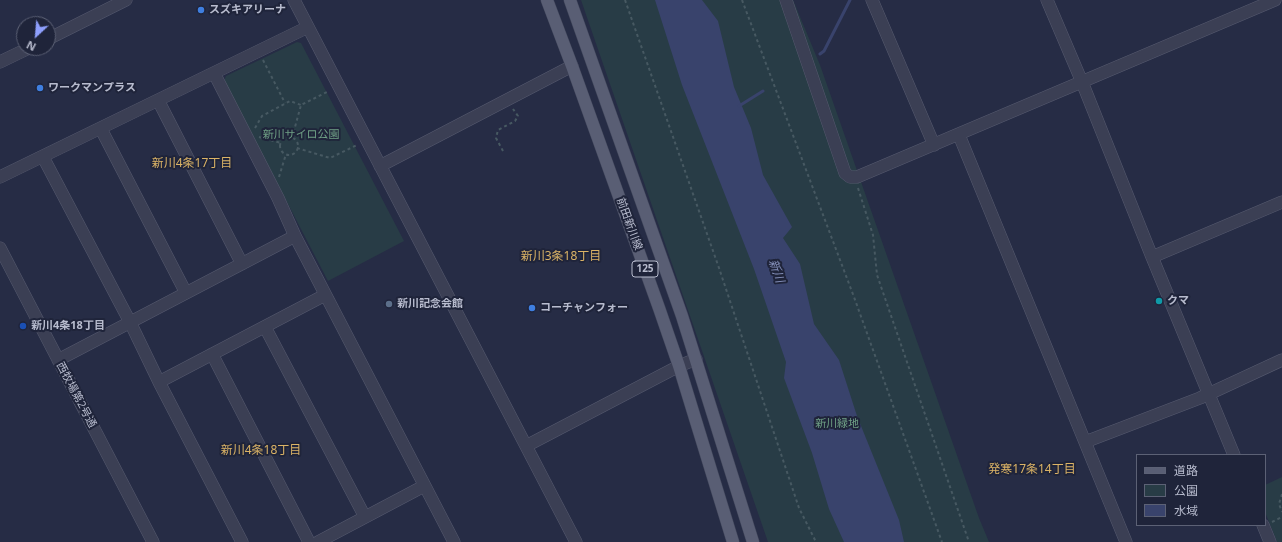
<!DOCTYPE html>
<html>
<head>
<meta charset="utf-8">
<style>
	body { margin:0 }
	#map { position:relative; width:1282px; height:542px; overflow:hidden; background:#262c45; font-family:"Noto Sans","Noto Sans JP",sans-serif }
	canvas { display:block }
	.legend { position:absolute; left:1136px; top:454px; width:130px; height:72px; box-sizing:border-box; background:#1f243a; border:1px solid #5c6175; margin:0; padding:5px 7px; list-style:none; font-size:12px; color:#b8bcce }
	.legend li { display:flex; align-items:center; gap:8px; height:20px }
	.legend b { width:20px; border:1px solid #5c6175 }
	.north { position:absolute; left:16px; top:16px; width:40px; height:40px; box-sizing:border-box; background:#1f243a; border:1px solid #5c6175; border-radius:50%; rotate:206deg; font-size:11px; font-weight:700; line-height:16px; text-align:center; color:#b8bcce }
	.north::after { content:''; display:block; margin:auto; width:14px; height:18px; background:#8e9ffd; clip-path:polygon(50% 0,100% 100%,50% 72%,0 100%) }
</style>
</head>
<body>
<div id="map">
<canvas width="1282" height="542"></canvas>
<ul class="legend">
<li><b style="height:5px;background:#595e74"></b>道路</li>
<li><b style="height:11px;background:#283c46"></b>公園</li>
<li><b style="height:11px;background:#39436c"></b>水域</li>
</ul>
<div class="north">N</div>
</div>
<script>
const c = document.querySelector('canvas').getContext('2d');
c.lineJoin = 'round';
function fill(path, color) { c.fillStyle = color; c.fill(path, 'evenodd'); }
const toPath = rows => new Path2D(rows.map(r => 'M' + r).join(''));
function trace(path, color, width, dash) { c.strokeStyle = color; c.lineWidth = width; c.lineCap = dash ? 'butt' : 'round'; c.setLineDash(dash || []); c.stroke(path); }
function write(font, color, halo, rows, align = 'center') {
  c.font = font + ' "Noto Sans","Noto Sans JP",sans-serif'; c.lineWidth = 4; c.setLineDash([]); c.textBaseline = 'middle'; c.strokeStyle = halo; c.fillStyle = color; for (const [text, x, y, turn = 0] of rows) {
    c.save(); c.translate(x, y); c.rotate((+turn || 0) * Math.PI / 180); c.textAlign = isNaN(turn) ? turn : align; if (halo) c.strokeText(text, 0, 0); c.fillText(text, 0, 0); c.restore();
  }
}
fill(toPath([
	[581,0,793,0,820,65,979,518,989,542,768,542],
	[297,42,301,43,404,241,328,281,224,81,226,76],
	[1282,477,1282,542,1277,542,1265,512,1265,485]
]), '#283c46');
fill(toPath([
	[655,0,702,0,718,21,734,87,751,128,763,175,792,227,783,238,800,264,814,324,839,360,857,416,899,520,904,542,844,542,829,509,812,453,784,378,786,362,754,269,682,85]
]), '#39436c');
trace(toPath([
	[820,54,824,51,850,0],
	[739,106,763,91]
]), '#39436c', 3);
const minor = toPath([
	[294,0,526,446],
	[786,0,845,173,850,177,857,177,1275,0],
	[872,0,934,145],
	[1047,0,1082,82,1152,257,1234,455],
	[48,39,126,0],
	[0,62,29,48],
	[214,73,278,198,295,236],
	[158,100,242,264],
	[101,129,186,293],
	[959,135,1126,542],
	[43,157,130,322,159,382,242,542],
	[380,166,572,66],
	[0,177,308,27],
	[0,248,153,542],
	[1152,257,1282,202],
	[265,327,365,517],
	[212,354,309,542],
	[58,360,295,236,454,542],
	[159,382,325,295],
	[1085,442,1200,398,1282,360],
	[1263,525,1270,542],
	[318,542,424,486],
	[576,542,526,446,679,366,696,359]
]);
const major = toPath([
	[547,0,572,66,659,308,679,366,733,542],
	[570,0,682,316,753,542]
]);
trace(minor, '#565a6f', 13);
trace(major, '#41465b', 13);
trace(toPath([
	[625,0,719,268,799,508,816,542],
	[742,0,854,297,942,542],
	[263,60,285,103],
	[255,128,262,116,290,101,301,105],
	[259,137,281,143],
	'280 146a9 9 0 1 1 18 0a9 9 0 1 1-18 0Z',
	[292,138,301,105,327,92],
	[297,148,330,158,357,145],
	[503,151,496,138,498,130,515,121,518,116,513,109],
	[279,177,286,154],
	[858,188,873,235,877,275,969,542],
	[1282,494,1279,504,1282,512],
	[1272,522,1282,517]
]), '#475962', 2, [3, 3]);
trace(minor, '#3b3f54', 12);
trace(major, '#595e74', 12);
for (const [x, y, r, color] of [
	[201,10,4,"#3f7fe0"],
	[40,88,4,"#3f7fe0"],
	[1159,301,4,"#0f9aa8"],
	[389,304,4,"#5c6f8a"],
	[532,308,4,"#3f7fe0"],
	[23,326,4,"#1a4fb4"]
]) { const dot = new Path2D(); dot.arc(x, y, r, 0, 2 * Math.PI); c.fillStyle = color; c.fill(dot); trace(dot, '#1f243a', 1.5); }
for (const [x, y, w] of [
	[645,269,26]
]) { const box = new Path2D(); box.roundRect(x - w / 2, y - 8, w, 16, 3); c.fillStyle = '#1f243a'; c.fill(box); trace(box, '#b8bcce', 1); }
write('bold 10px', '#b8bcce', null, [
	["125",645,269]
]);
write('bold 11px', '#b8bcce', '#1f243a', [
	["スズキアリーナ",209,10],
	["ワークマンプラス",48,88],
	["クマ",1167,301],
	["新川記念会館",397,304],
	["コーチャンフォー",540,308],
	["新川4条18丁目",31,326]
], 'left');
write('11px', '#6fa085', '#1f243a', [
	["新川サイロ公園",301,135],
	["新川緑地",837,424]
]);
write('11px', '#b8bcce', '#1f243a', [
	["前田新川線",629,224,70],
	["西牧場第2号通",76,395,62]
]);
write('12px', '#dcb466', '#1f243a', [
	["新川4条17丁目",192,164],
	["新川3条18丁目",561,257],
	["新川4条18丁目",261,451],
	["発寒17条14丁目",1032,470]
]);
write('italic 12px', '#8590ba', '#1f243a', [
	["新川",776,271,70]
]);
</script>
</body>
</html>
